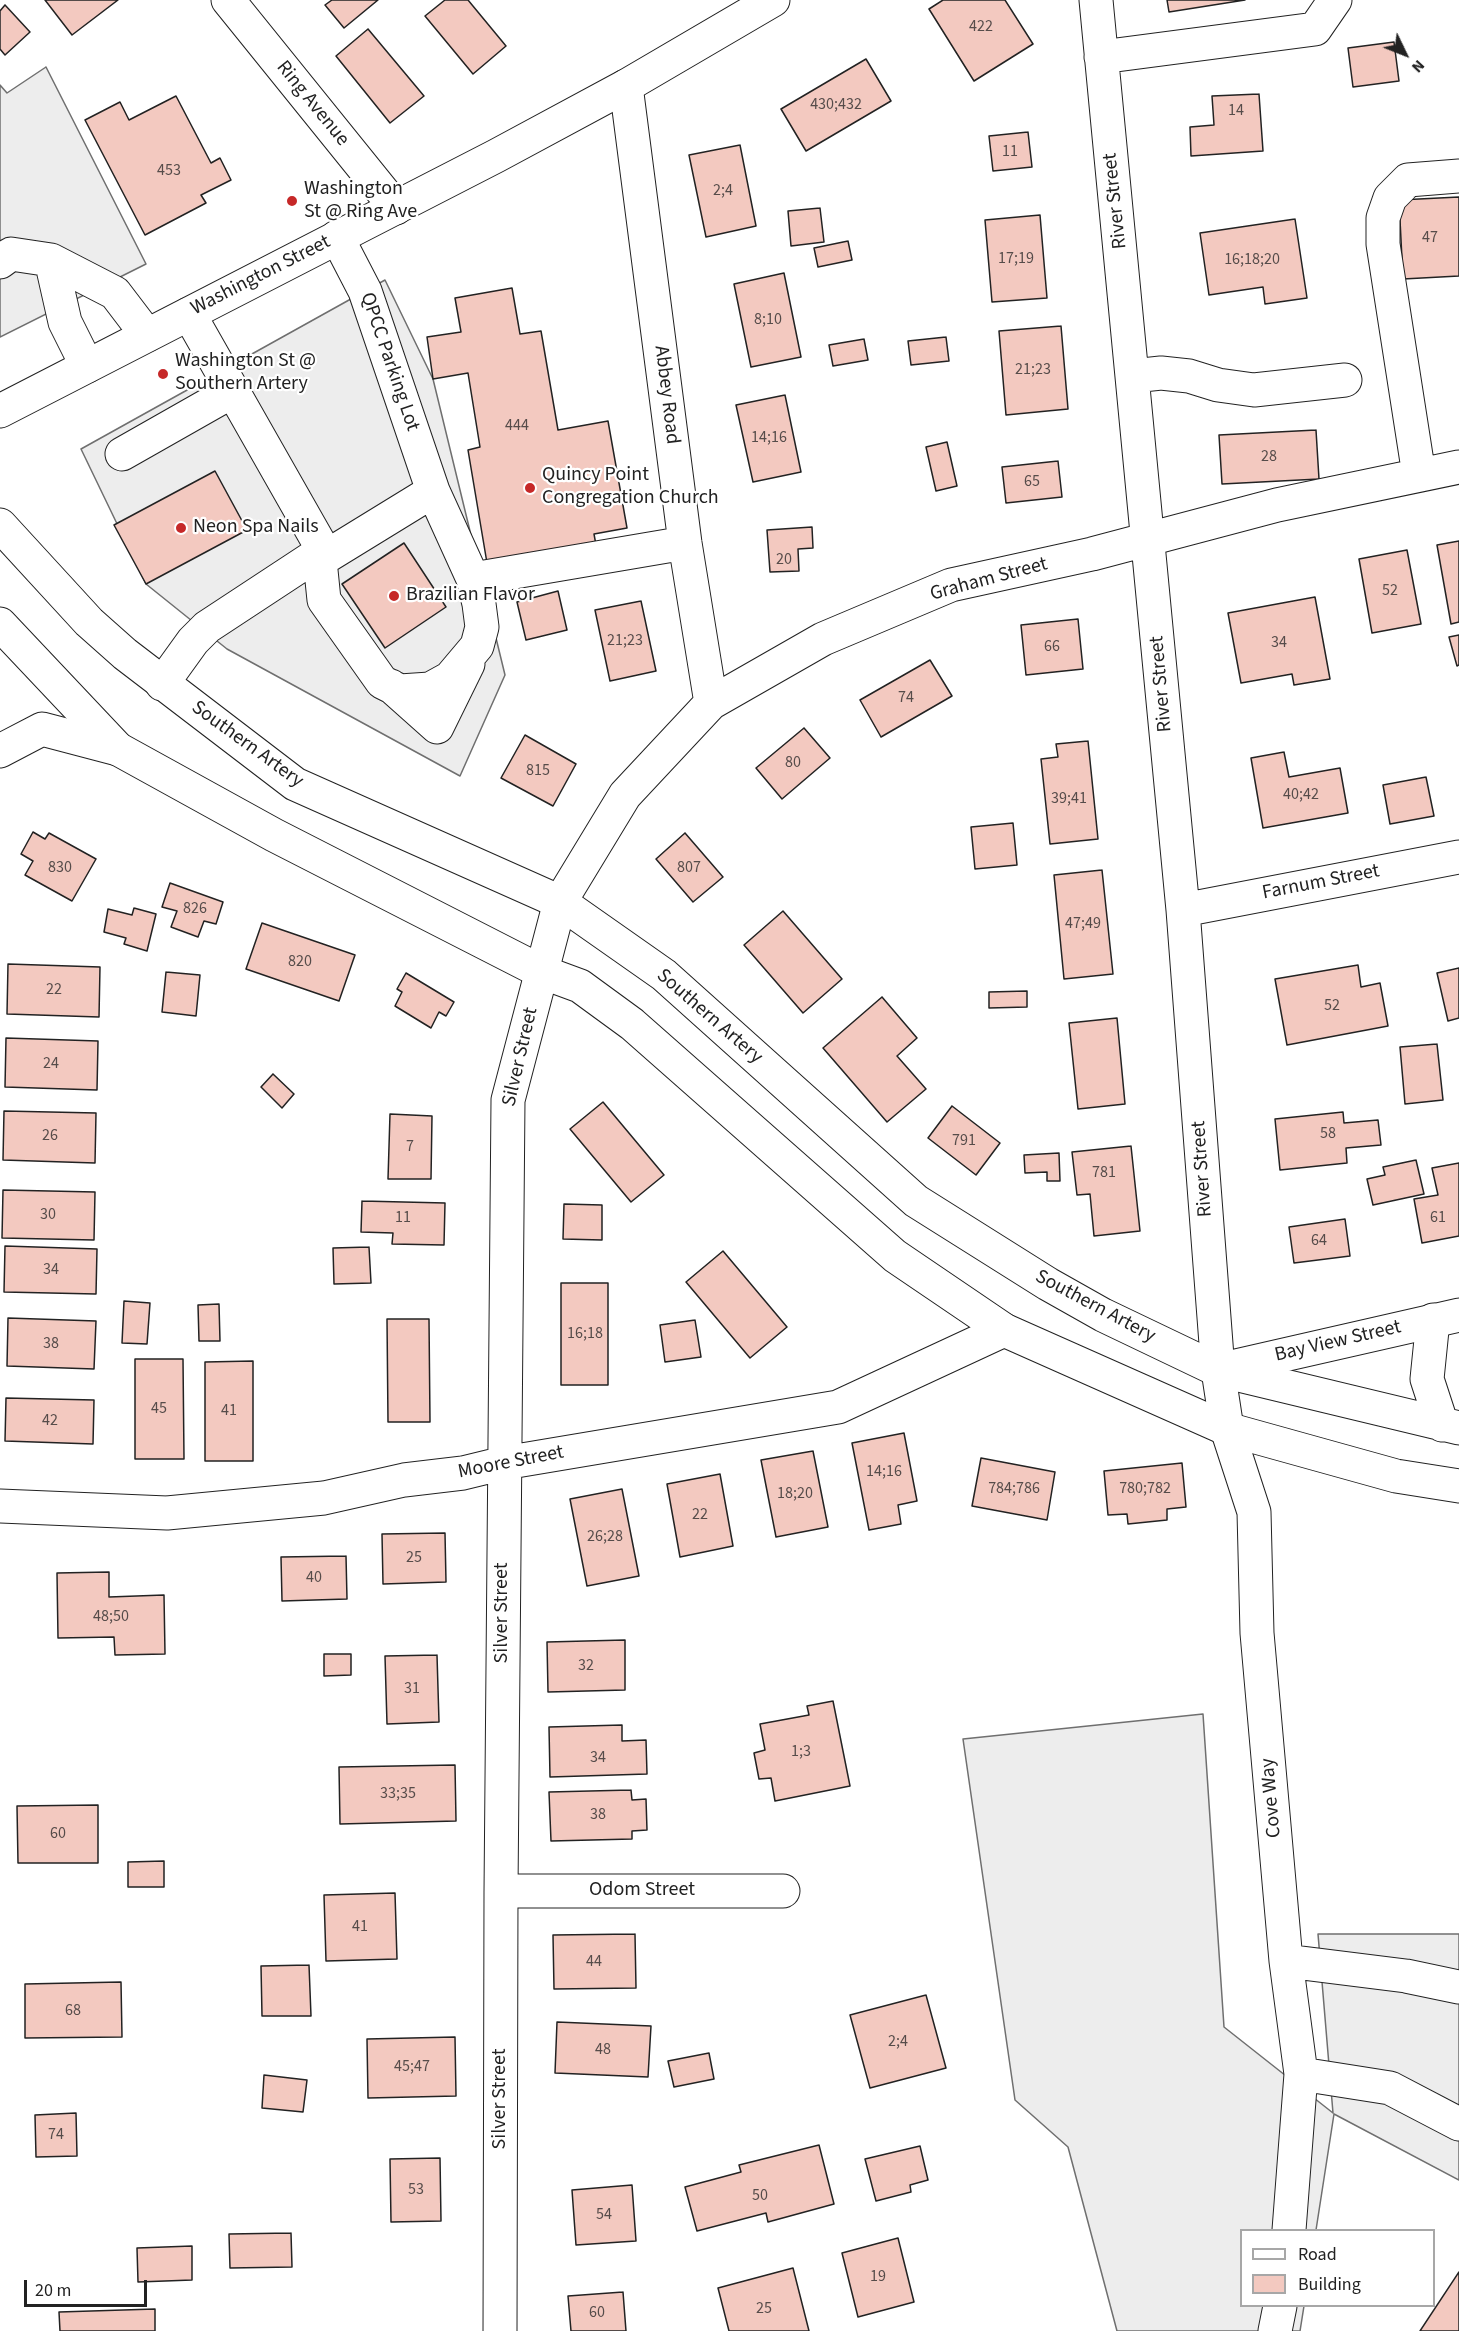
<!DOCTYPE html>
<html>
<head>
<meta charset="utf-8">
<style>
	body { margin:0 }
	#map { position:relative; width:1459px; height:2331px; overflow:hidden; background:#fff; font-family:"Source Sans 3",sans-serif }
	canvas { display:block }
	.legend { position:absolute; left:1240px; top:2229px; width:195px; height:78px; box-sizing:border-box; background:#fff; border:2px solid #a7a7a7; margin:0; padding:8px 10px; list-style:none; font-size:18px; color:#222 }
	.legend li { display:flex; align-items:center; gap:12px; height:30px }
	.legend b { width:30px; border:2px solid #a7a7a7 }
	.north { position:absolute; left:1375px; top:24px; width:60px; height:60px; -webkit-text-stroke:4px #fff; paint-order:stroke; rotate:133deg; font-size:16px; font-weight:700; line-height:24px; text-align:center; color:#222 }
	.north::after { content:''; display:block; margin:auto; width:21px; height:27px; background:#222; clip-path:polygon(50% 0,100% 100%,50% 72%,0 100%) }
	.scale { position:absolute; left:24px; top:2280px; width:123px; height:27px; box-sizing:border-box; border:3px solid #222; border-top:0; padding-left:8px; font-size:18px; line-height:21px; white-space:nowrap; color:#222; -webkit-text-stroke:4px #fff; paint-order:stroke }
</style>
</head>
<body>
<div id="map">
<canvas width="1459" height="2331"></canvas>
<ul class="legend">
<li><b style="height:8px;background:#fff"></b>Road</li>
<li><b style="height:16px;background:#f3c9c0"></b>Building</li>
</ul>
<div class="north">N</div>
<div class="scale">20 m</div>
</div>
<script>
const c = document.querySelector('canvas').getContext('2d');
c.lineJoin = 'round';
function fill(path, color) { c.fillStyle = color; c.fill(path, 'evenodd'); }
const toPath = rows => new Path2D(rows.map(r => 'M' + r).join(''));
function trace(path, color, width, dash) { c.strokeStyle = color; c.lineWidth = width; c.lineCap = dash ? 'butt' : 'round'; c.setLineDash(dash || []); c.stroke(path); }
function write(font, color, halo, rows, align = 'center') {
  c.font = font + ' "Source Sans 3",sans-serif'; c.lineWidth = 4.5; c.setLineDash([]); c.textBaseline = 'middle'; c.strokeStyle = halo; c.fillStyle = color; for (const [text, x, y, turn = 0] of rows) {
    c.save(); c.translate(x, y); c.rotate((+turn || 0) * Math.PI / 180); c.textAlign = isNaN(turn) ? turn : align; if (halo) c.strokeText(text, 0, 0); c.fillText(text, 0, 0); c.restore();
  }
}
const parking = toPath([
	[46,67,146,264,0,337,0,85,7,93,46,67],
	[385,280,433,379,505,675,460,776,227,649,146,584,81,449,385,280],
	[1203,1714,1224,2027,1333,2113,1318,1934,1459,1934,1459,2180,1334,2114,1316,2230,1242,2230,1242,2306,1304,2306,1300,2331,1117,2331,1068,2147,1015,2100,963,1739,1203,1714]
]);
fill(parking, '#ededed');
trace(parking, '#6f6f6f', 1.5);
const building = toPath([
	[45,0,118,0,72,35,45,0],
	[332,0,378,0,344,28,325,5,332,0],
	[445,0,468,0,506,46,473,74,425,16,445,0],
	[943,0,1005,0,1033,44,974,81,929,9,943,0],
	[1167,0,1245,0,1169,12,1167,0],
	[5,5,30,32,5,55,0,49,0,11,5,5],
	[368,29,424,96,390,123,336,56,368,29],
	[1394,42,1399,81,1353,87,1348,48,1394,42],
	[866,59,891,101,806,151,781,109,866,59],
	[1259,94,1263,151,1191,156,1190,127,1214,125,1212,96,1259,94],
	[176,96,211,163,220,158,231,180,201,195,206,203,145,235,85,120,120,102,129,120,176,96],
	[1028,132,1032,167,993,171,989,136,1028,132],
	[740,145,756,226,706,237,689,155,740,145],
	[1459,197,1459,276,1403,279,1399,200,1459,197],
	[820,208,824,242,791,246,788,211,820,208],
	[1040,215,1047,298,992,302,985,220,1040,215],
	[1295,219,1307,298,1265,304,1263,287,1209,295,1200,233,1295,219],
	[848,241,852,260,818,267,814,248,848,241],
	[784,273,801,357,751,367,734,284,784,273],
	[512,288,520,334,541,331,558,430,608,421,627,528,594,534,596,545,487,563,468,450,480,447,468,373,433,379,427,337,461,332,455,298,512,288],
	[1061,326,1068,409,1006,415,999,331,1061,326],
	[946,337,949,361,911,365,908,341,946,337],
	[864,339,868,360,833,366,829,345,864,339],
	[785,395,801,472,753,482,736,405,785,395],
	[1316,430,1319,479,1222,484,1219,435,1316,430],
	[947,442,957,486,936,491,926,447,947,442],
	[1058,461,1062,497,1006,503,1002,467,1058,461],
	[215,471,247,530,146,584,114,525,215,471],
	[812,527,813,548,798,549,799,571,770,572,767,530,812,527],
	[1459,541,1459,622,1451,624,1437,545,1459,541],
	[404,543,446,607,385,648,342,584,404,543],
	[1407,550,1421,624,1372,633,1359,559,1407,550],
	[558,591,567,630,526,640,517,602,558,591],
	[1315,597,1330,679,1294,685,1292,674,1241,683,1228,613,1315,597],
	[641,601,656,671,610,681,595,610,641,601],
	[1078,619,1083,669,1026,675,1021,625,1078,619],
	[1459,635,1459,665,1457,666,1449,637,1459,635],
	[930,660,952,696,881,737,860,700,930,660],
	[804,728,830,758,782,799,756,768,804,728],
	[525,735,576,764,553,806,501,778,525,735],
	[1088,741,1098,839,1050,844,1041,759,1058,757,1056,744,1088,741],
	[1284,752,1289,777,1340,768,1348,813,1263,828,1251,758,1284,752],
	[1426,777,1434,816,1390,824,1383,785,1426,777],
	[1013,823,1017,865,975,869,971,827,1013,823],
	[33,832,45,839,49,833,96,859,72,901,25,875,33,861,21,854,33,832],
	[685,833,723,877,693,902,656,859,685,833],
	[1102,870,1113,974,1064,979,1054,875,1102,870],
	[170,883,223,902,216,924,204,921,198,937,171,927,177,911,162,907,170,883],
	[134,908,156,914,147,951,124,944,126,938,104,932,108,909,132,915,134,908],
	[783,911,842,979,803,1013,744,945,783,911],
	[262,923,355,955,339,1001,246,969,262,923],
	[8,964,100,967,99,1017,7,1014,8,964],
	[1358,965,1361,987,1380,983,1388,1026,1287,1045,1275,979,1358,965],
	[1459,968,1459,1018,1448,1021,1437,973,1459,968],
	[166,972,200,975,196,1016,162,1012,166,972],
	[406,973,454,1002,446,1016,439,1012,431,1028,395,1006,402,992,397,989,406,973],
	[1027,991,1027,1007,989,1008,989,992,1027,991],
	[882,997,917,1038,897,1056,926,1089,887,1122,823,1048,882,997],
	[1117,1018,1125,1104,1078,1109,1069,1023,1117,1018],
	[6,1038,98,1041,97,1090,5,1087,6,1038],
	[1437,1044,1443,1100,1405,1104,1400,1047,1437,1044],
	[273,1074,294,1094,282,1108,261,1087,273,1074],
	[603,1102,664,1175,631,1202,570,1129,603,1102],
	[952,1106,1000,1143,976,1175,928,1138,952,1106],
	[4,1111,96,1113,95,1163,3,1160,4,1111],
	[1343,1112,1344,1123,1378,1120,1381,1145,1346,1148,1347,1163,1280,1170,1275,1119,1343,1112],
	[390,1114,432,1116,431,1179,388,1179,390,1114],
	[1131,1146,1140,1231,1094,1236,1090,1194,1077,1195,1072,1152,1131,1146],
	[1059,1153,1060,1181,1047,1181,1047,1172,1025,1173,1024,1155,1059,1153],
	[1416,1160,1424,1194,1373,1205,1367,1179,1385,1175,1383,1167,1416,1160],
	[1459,1163,1459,1236,1422,1243,1414,1199,1438,1195,1432,1168,1459,1163],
	[3,1190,95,1192,94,1240,2,1238,3,1190],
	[362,1201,445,1203,444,1245,392,1244,393,1233,361,1232,362,1201],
	[564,1204,602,1205,602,1240,563,1239,564,1204],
	[1345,1219,1350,1256,1294,1263,1289,1227,1345,1219],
	[5,1246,97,1249,96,1294,4,1292,5,1246],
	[369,1247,371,1283,334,1284,333,1248,369,1247],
	[723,1251,787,1327,750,1358,686,1282,723,1251],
	[561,1283,608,1283,608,1385,561,1385,561,1283],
	[124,1301,150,1303,147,1344,122,1343,124,1301],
	[219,1304,220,1341,199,1341,198,1305,219,1304],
	[8,1318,96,1321,94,1369,7,1366,8,1318],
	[387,1319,429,1319,430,1422,388,1422,387,1319],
	[695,1320,701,1357,665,1362,660,1325,695,1320],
	[135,1359,183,1359,184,1459,135,1459,135,1359],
	[253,1361,253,1461,205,1461,205,1362,253,1361],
	[6,1398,94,1400,93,1444,5,1441,6,1398],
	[904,1433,917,1501,898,1505,901,1524,869,1530,852,1443,904,1433],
	[813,1451,828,1527,776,1537,761,1460,813,1451],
	[981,1458,1055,1472,1047,1520,972,1506,981,1458],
	[1182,1463,1186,1507,1167,1509,1167,1520,1128,1524,1127,1514,1108,1515,1104,1471,1182,1463],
	[720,1474,733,1546,680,1557,667,1484,720,1474],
	[622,1489,639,1576,587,1586,570,1499,622,1489],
	[445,1533,446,1582,383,1584,382,1534,445,1533],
	[346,1556,347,1599,282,1601,281,1557,346,1556],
	[109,1572,109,1597,164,1595,165,1654,115,1655,114,1637,58,1638,57,1573,109,1572],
	[625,1640,625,1690,548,1692,547,1642,625,1640],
	[324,1654,351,1654,351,1675,324,1676,324,1654],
	[437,1655,439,1722,387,1724,385,1656,437,1655],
	[833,1701,850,1786,775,1801,771,1778,759,1779,754,1753,765,1750,760,1724,809,1715,807,1706,833,1701],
	[622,1725,622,1741,646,1740,647,1774,550,1777,549,1727,622,1725],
	[455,1765,456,1821,340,1824,339,1767,455,1765],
	[631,1790,632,1800,646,1799,647,1830,632,1831,632,1839,551,1841,549,1792,631,1790],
	[98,1805,98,1863,18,1863,17,1806,98,1805],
	[164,1861,164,1887,128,1887,128,1862,164,1861],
	[395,1893,397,1959,326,1961,324,1895,395,1893],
	[635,1934,636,1988,554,1989,553,1935,635,1934],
	[309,1965,311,2016,262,2016,261,1966,309,1965],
	[121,1982,122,2037,25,2038,25,1984,121,1982],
	[926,1995,946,2068,870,2088,850,2015,926,1995],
	[557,2022,651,2026,648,2077,555,2073,557,2022],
	[455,2037,456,2096,368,2098,367,2039,455,2037],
	[709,2053,714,2079,674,2087,668,2061,709,2053],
	[264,2075,307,2080,303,2112,262,2108,264,2075],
	[76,2113,77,2156,36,2157,35,2115,76,2113],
	[819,2145,834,2204,768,2222,766,2213,697,2231,685,2187,741,2172,739,2165,819,2145],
	[920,2146,928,2180,910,2185,911,2192,876,2201,865,2159,920,2146],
	[440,2158,441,2221,391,2222,390,2159,440,2158],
	[632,2185,636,2241,576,2245,572,2190,632,2185],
	[291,2233,292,2267,230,2268,229,2234,291,2233],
	[898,2238,914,2302,858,2317,842,2253,898,2238],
	[192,2246,192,2280,138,2282,137,2248,192,2246],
	[793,2268,809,2331,729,2331,718,2288,793,2268],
	[1459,2272,1459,2331,1420,2331,1459,2272],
	[623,2292,626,2331,571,2331,568,2296,623,2292],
	[155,2309,155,2331,60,2331,59,2312,155,2309]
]);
fill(building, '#f3c9c0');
trace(building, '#222', 1.5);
const minor = toPath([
	[228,0,396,208],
	[1096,0,1183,910,1218,1370,1227,1429,1254,1512,1257,1633,1286,1961,1301,2074,1289,2230],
	[1101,57,1315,29,1335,0],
	[626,86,685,543,711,703],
	[51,260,65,322,87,366],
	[0,262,11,254,51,260,115,293,147,335],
	[189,314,318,541,324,600,382,682,400,691,430,689,450,678,477,646,482,627,479,604,473,579,433,491,365,291,337,237],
	[1133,376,1161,373,1189,376,1218,385,1254,390,1345,380],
	[122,454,233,391],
	[1419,475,1383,244,1383,218,1390,198,1408,180,1459,176],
	[319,561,433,491],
	[473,579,685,543],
	[162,684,193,641,207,627,318,554],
	[391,686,437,727,468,664],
	[0,751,42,729,118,749],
	[1183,910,1459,857],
	[1218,1370,1459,1315],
	[0,1506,167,1513,324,1498,404,1480,463,1473,504,1463,838,1407,1004,1330],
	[501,1891,783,1891],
	[1286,1961,1406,1976,1459,1987],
	[1301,2074,1390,2088,1459,2124],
	[500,2331,501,1891,508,1100,560,902,625,795,711,703,823,639,951,585,1092,554,1277,505,1459,467],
	[1275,2331,1280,2306]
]);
const major = toPath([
	[0,411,496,156,626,86,773,0],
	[0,525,89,622,125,654,295,784,560,902,664,975,916,1201,1048,1284,1103,1315,1218,1370,1459,1428],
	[0,624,118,749,274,835,542,972,580,986,632,1024,895,1256,1004,1330,1227,1429,1396,1476,1459,1486],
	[1433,1320,1427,1379,1442,1425]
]);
trace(minor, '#222', 35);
trace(major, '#222', 35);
trace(minor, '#fff', 33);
trace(major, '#fff', 33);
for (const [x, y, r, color] of [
	[292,201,6,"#c62828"],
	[163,374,6,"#c62828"],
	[530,488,6,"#c62828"],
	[181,528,6,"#c62828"],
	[394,596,6,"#c62828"]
]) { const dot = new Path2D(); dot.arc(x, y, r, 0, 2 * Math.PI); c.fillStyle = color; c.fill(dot); trace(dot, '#fff', 2); }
write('16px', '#564c4a', null, [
	["422",981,27],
	["430;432",836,105],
	["14",1236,111],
	["11",1010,152],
	["453",169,171],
	["2;4",723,191],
	["47",1430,238],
	["17;19",1016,259],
	["16;18;20",1252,260],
	["8;10",768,320],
	["21;23",1033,370],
	["444",517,426],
	["14;16",769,438],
	["28",1269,457],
	["65",1032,482],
	["20",784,560],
	["52",1390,591],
	["21;23",625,641],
	["34",1279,643],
	["66",1052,647],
	["74",906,698],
	["80",793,763],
	["815",538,771],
	["40;42",1301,795],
	["39;41",1069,799],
	["830",60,868],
	["807",689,868],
	["826",195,909],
	["47;49",1083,924],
	["820",300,962],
	["22",54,990],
	["52",1332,1006],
	["24",51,1064],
	["58",1328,1134],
	["26",50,1136],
	["791",964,1141],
	["7",410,1147],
	["781",1104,1173],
	["30",48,1215],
	["11",403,1218],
	["61",1438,1218],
	["64",1319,1241],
	["34",51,1270],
	["16;18",585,1334],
	["38",51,1344],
	["45",159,1409],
	["41",229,1411],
	["42",50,1421],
	["14;16",884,1472],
	["784;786",1014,1489],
	["780;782",1145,1489],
	["18;20",795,1494],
	["22",700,1515],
	["26;28",605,1537],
	["25",414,1558],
	["40",314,1578],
	["48;50",111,1617],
	["32",586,1666],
	["31",412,1689],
	["1;3",801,1752],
	["34",598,1758],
	["33;35",398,1794],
	["38",598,1815],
	["60",58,1834],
	["41",360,1927],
	["44",594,1962],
	["68",73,2011],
	["2;4",898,2042],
	["48",603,2050],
	["45;47",412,2067],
	["74",56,2135],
	["53",416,2190],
	["50",760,2196],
	["54",604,2215],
	["19",878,2277],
	["25",764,2309],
	["60",597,2313]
]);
write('20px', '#222', '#fff', [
	["Ring Avenue",312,104,51],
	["River Street",1116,201,-96],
	["Washington Street",261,276,-27],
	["QPCC Parking Lot",389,362,71],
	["Abbey Road",666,395,83],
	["Graham Street",989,580,-15],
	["River Street",1162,684,-95],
	["Southern Artery",247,745,36],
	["Farnum Street",1321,883,-11],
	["Southern Artery",709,1017,41],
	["Silver Street",521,1057,-77],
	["River Street",1203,1169,-94],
	["Southern Artery",1095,1307,28],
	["Bay View Street",1338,1342,-13],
	["Moore Street",511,1463,-11],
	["Silver Street",503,1613,-90],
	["Cove Way",1272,1798,-95],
	["Odom Street",642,1891],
	["Silver Street",501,2099,-90]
]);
write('20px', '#222', '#fff', [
	["Washington",304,190],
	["St @ Ring Ave",304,213],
	["Washington St @",175,362],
	["Southern Artery",175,385],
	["Quincy Point",542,476],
	["Congregation Church",542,499],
	["Neon Spa Nails",193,528],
	["Brazilian Flavor",406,596]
], 'left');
</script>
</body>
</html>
